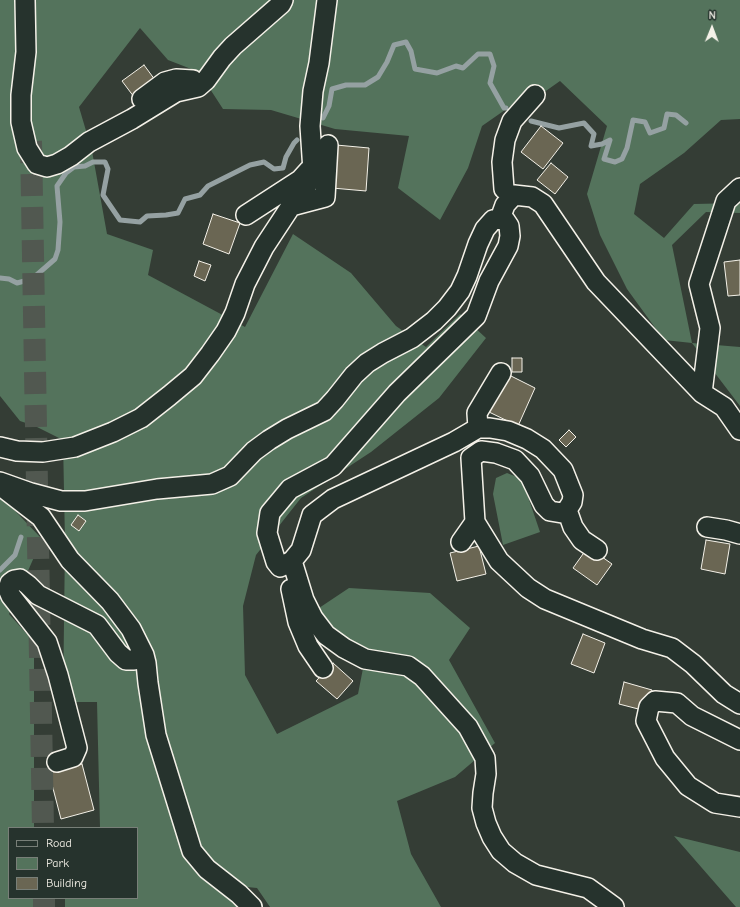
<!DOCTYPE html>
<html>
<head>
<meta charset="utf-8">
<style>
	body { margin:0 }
	#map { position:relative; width:740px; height:907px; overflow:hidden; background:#343d35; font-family:"Comic Neue",sans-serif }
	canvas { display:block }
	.legend { position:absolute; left:8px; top:827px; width:130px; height:72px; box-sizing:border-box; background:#26332d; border:1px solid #787f78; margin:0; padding:5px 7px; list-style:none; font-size:12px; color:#f4f1e8 }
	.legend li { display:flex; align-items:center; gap:8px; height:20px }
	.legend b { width:20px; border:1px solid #787f78 }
	.north { position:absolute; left:692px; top:8px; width:40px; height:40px; -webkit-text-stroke:3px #26332d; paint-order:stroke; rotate:1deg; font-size:11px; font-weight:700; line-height:16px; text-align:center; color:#f4f1e8 }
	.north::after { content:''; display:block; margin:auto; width:14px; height:18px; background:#f4f1e8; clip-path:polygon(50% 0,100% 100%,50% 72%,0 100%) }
</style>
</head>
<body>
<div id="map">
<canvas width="740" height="907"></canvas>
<ul class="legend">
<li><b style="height:5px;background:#26332d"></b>Road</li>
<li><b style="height:11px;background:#54735c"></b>Park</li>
<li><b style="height:11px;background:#6a6653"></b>Building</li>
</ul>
<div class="north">N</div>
</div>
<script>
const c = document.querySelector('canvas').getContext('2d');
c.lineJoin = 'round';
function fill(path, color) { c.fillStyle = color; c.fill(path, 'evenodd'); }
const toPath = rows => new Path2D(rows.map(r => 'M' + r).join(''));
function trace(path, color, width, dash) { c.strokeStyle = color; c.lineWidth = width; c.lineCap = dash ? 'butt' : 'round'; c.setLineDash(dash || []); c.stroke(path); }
fill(toPath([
	[0,0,740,0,740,119,721,120,684,153,640,184,634,214,664,238,694,204,740,203,740,213,706,212,672,245,692,343,740,347,740,406,692,343,664,340,627,289,600,235,587,194,607,126,560,81,526,105,515,103,482,126,468,168,440,220,398,188,409,136,335,129,271,110,223,109,199,72,168,60,140,28,79,107,92,151,107,234,153,250,148,275,245,327,293,234,351,273,396,326,426,347,460,314,486,338,439,398,371,452,301,498,256,555,243,606,245,675,277,734,358,694,367,648,336,634,319,608,349,588,430,593,470,628,449,660,495,743,455,777,397,801,411,854,441,907,270,907,257,888,237,886,253,907,65,907,65,898,137,898,137,828,100,828,97,702,63,702,65,542,63,440,35,426,20,421,0,396],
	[79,557,138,621,153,658,158,699,176,771,199,849,125,624],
	[507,473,522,479,540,532,503,545,493,494,496,478],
	[0,495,42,539,9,614,34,642,34,828,9,828,9,898,34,898,34,907,0,907],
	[674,836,740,852,740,907,736,907]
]), '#54735c');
trace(toPath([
	[323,118,329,106,332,89,346,85,365,85,378,77,387,62,394,45,406,42,411,51,415,69,437,73,456,66,463,68,478,54,490,54,494,66,490,83,504,108,506,108],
	[531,121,559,128,584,123,594,134,591,146,602,144,610,140,604,159,615,162,622,159,627,148,633,120,645,122,650,133,664,128,667,114,676,115,686,123],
	[0,278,9,279,17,283,32,279,55,259,58,250,60,222,57,186,66,173,74,167,85,166,93,162,105,162,108,169,103,195,120,220,140,222,147,216,166,215,178,213,185,199,200,195,208,186,250,165,264,162,274,169,283,168,286,157,294,143,297,140],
	[0,570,15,555,21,537]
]), '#95a1a2', 5);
const building = toPath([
	[144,65,158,84,137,101,122,81,144,65],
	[541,126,563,143,543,169,521,152,541,126],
	[336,145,369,148,366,191,332,188,336,145],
	[551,163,568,177,555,194,537,180,551,163],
	[213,214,240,223,229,254,203,244,213,214],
	[740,260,740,295,728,296,724,262,740,260],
	[199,261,211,265,205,281,194,276,199,261],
	[512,358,522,358,522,372,512,372,512,358],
	[507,374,535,388,518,426,489,412,507,374],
	[569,430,576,437,566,447,559,440,569,430],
	[78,515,86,521,79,531,71,525,78,515],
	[706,540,730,544,725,574,701,569,706,540],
	[479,546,486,574,457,581,450,553,479,546],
	[588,547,612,564,597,585,573,568,588,547],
	[583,634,605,643,594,673,571,664,583,634],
	[333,663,353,681,337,699,316,681,333,663],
	[624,682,652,690,646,711,619,704,624,682],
	[82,764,94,810,61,819,49,773,82,764]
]);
fill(building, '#6a6653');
trace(building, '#f4f1e8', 1);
trace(toPath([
	[31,141,43,828],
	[44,898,44,907]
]), '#515850', 22, [22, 11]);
const minor = toPath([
	[25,0,26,52,21,95,21,122,27,148,37,164,47,167,57,164,71,156,89,142,132,119,176,92,198,87,206,80,222,58,233,46,281,4,283,0],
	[142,99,165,82,176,79,193,80],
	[504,189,502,162,505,140,512,121,535,95],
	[291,206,325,197,328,145],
	[246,215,300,180,309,170],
	[500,219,505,205,514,195,532,197,543,204,596,282,702,393,724,407,740,430],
	[702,393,710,328,699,284,726,201,740,188],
	[478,428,477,413,501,373],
	[0,447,17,451,43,452,75,447,113,432,141,418,169,396,193,376,210,354,226,331,235,313,245,284,264,247,291,206,305,190,313,171,310,126,313,91,319,63,327,0],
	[0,482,31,493,61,501,85,501,157,489,212,484,230,476,254,451,269,440,287,429,324,411,335,399,354,375,367,363,383,353,412,338,434,321,447,308,460,291,467,276,478,244,485,229,493,220,500,219,505,220,509,226,510,236,508,246,489,281,476,316,397,393,333,466,290,489,270,513,267,533,276,562,280,567,292,561,301,550,312,515,333,499,454,442,478,428,490,428,508,431,527,439,543,449,563,470,573,495,572,502,567,510,562,513,550,511,544,505,530,476,515,460,496,453,481,451,471,458,475,522,499,561,528,588,545,599,642,639,672,648,693,664,724,694,740,704],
	[6,490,41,517,70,560,110,601,131,629,144,655,146,663,148,683,156,735,192,851,207,869,239,894,252,907],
	[567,510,573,527,582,540,597,550],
	[707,527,726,530,740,534],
	[461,542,475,522],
	[292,561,304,600,313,618,326,635,344,648,365,659,408,666,422,676,468,727,485,758,486,774,483,793,482,808,486,823,492,837,501,851,515,863,536,875,588,888,614,907],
	[291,589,298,622,308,646,323,668],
	[740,740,692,716,677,703,655,701,649,707,646,721,665,758,688,786,715,803,740,807],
	[57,762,73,757,77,748,58,675,47,642,11,596,8,589,10,583,14,580,20,579,28,585,38,595,97,625,118,653,126,660,134,660,144,655]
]);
trace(minor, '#f4f1e8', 22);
trace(minor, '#26332d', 19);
</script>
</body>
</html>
